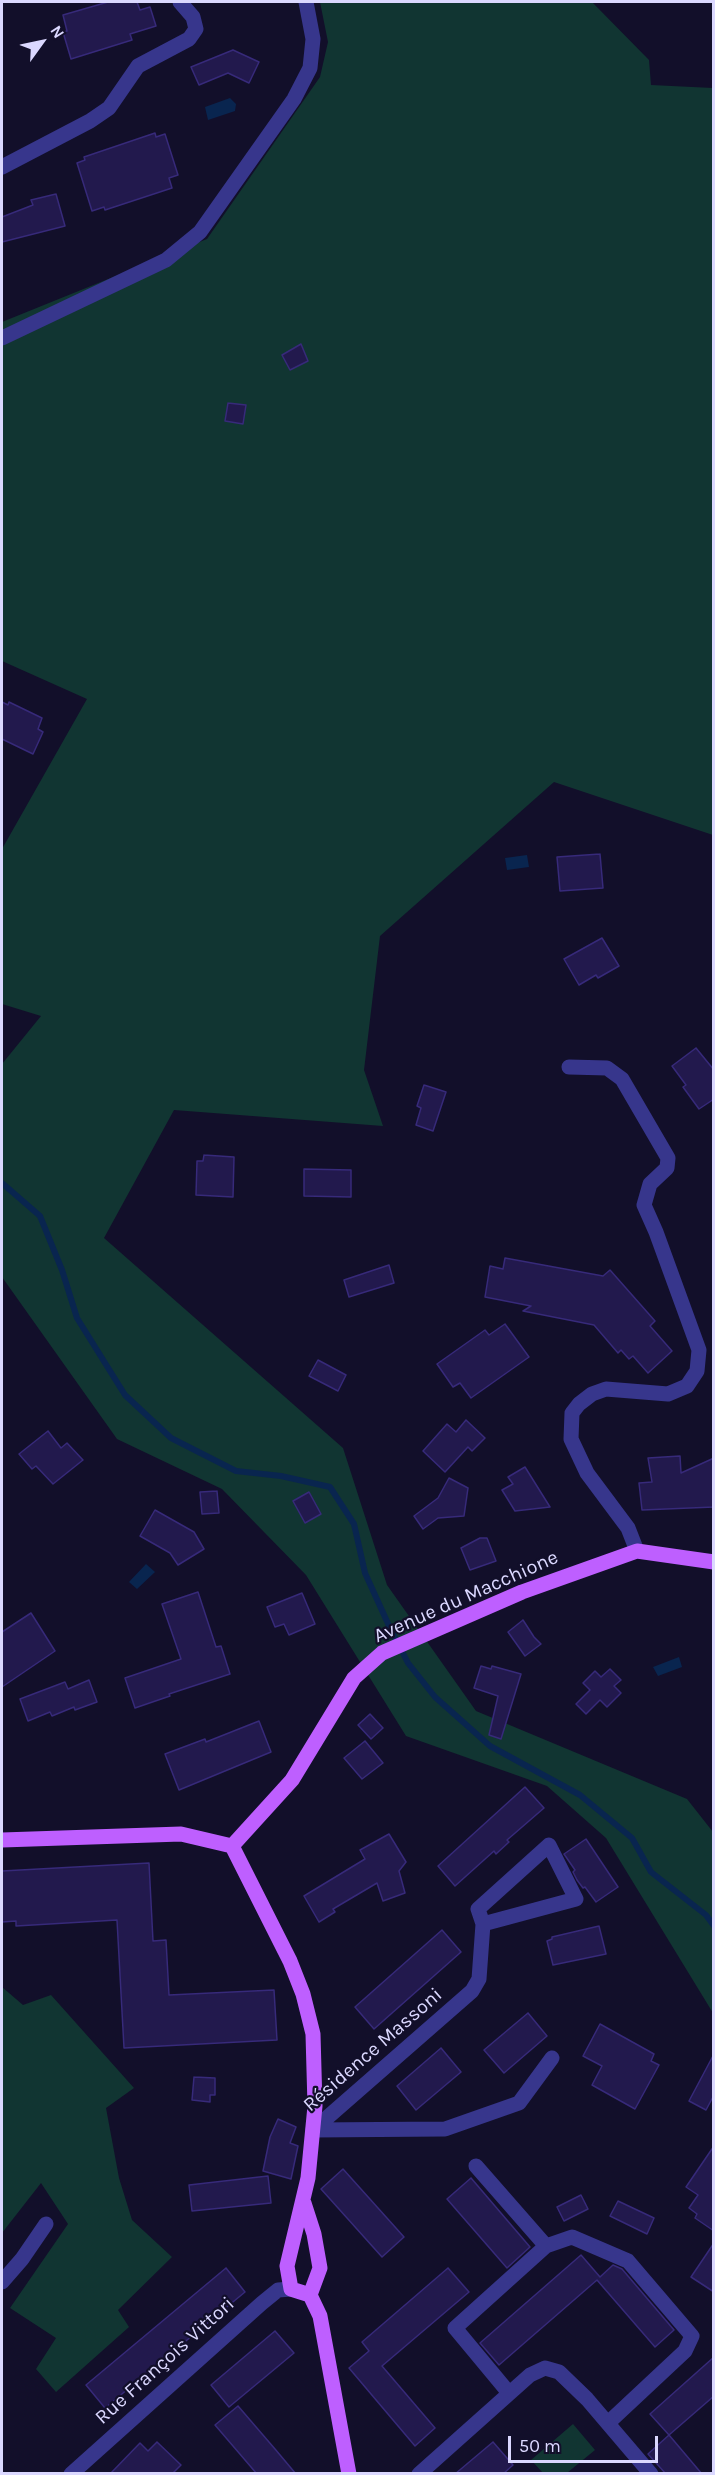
<!DOCTYPE html>
<html>
<head>
<meta charset="utf-8">
<style>
	body { margin:0 }
	#map { position:relative; width:715px; height:2475px; overflow:hidden; background:#120f2a; font-family:Karla,sans-serif }
	canvas { display:block }
	.frame { position:absolute; inset:0; border:3px solid #dbd8ff; pointer-events:none }
	.north { position:absolute; left:12px; top:12px; width:60px; height:60px; -webkit-text-stroke:4px #120f2a; paint-order:stroke; rotate:57deg; font-size:16px; font-weight:700; line-height:24px; text-align:center; color:#dbd8ff }
	.north::after { content:''; display:block; margin:auto; width:21px; height:27px; background:#dbd8ff; clip-path:polygon(50% 0,100% 100%,50% 72%,0 100%) }
	.scale { position:absolute; left:508px; top:2436px; width:150px; height:27px; box-sizing:border-box; border:3px solid #dbd8ff; border-top:0; padding-left:8px; font-size:18px; line-height:21px; white-space:nowrap; color:#dbd8ff; -webkit-text-stroke:4px #120f2a; paint-order:stroke }
</style>
</head>
<body>
<div id="map">
<canvas width="715" height="2475"></canvas>
<div class="frame"></div>
<div class="north">N</div>
<div class="scale">50 m</div>
</div>
<script>
const c = document.querySelector('canvas').getContext('2d');
c.lineJoin = 'round';
function fill(path, color) { c.fillStyle = color; c.fill(path, 'evenodd'); }
const toPath = rows => new Path2D(rows.map(r => 'M' + r).join(''));
function trace(path, color, width, dash) { c.strokeStyle = color; c.lineWidth = width; c.lineCap = dash ? 'butt' : 'round'; c.setLineDash(dash || []); c.stroke(path); }
function write(font, color, halo, rows, align = 'center') {
  c.font = font + ' Karla,sans-serif'; c.lineWidth = 4.5; c.setLineDash([]); c.textBaseline = 'middle'; c.strokeStyle = halo; c.fillStyle = color; for (const [text, x, y, turn = 0] of rows) {
    c.save(); c.translate(x, y); c.rotate((+turn || 0) * Math.PI / 180); c.textAlign = isNaN(turn) ? turn : align; if (halo) c.strokeText(text, 0, 0); c.fillText(text, 0, 0); c.restore();
  }
}
fill(toPath([
	[320,2,592,2,649,60,651,85,713,88,713,835,554,782,380,936,364,1070,383,1126,174,1110,104,1238,343,1448,387,1585,476,1711,687,1799,713,1832,713,2013,606,1838,547,1786,406,1736,306,1575,222,1489,117,1439,2,1277,2,1064,41,1016,2,1004,2,849,87,699,2,661,2,322,207,239,320,77,328,42],
	[2,1987,23,2005,51,1995,134,2088,106,2108,119,2178,132,2220,172,2257,118,2310,129,2327,56,2392,36,2369,56,2338,10,2308,68,2224,41,2183,2,2233],
	[573,2424,595,2450,567,2473,543,2473,531,2460]
]), '#113532');
fill(toPath([
	[230,98,236,104,235,111,208,120,205,107],
	[527,855,529,867,507,870,505,858],
	[146,1564,155,1572,137,1589,129,1582],
	[679,1657,682,1667,658,1676,653,1667]
]), '#09254f');
trace(toPath([
	[2,1183,40,1216,62,1270,77,1318,125,1395,171,1438,236,1471,281,1476,330,1487,354,1524,365,1573,390,1628,408,1663,435,1697,490,1746,580,1795,632,1838,651,1872,706,1915,714,1926]
]), '#09254f', 6);
const building = toPath([
	[108,2,137,2,140,10,150,7,156,26,130,34,132,40,71,59,63,32,67,31,63,15,108,2],
	[233,50,259,62,249,83,228,73,199,85,191,67,233,50],
	[155,133,156,137,165,134,178,175,169,178,172,188,105,210,104,207,92,211,77,163,85,160,84,157,155,133],
	[56,194,65,226,2,242,2,217,33,205,31,200,56,194],
	[301,344,308,361,290,370,282,355,301,344],
	[228,403,246,405,243,424,225,421,228,403],
	[2,702,8,705,9,702,42,718,38,729,43,732,33,754,2,739,2,702],
	[600,854,603,888,560,891,557,857,600,854],
	[602,938,619,966,598,978,596,975,579,985,564,959,602,938],
	[696,1048,714,1070,714,1099,699,1109,683,1087,686,1085,672,1066,696,1048],
	[424,1085,446,1092,433,1131,416,1125,421,1108,417,1106,424,1085],
	[204,1155,234,1157,233,1197,196,1195,197,1161,203,1161,204,1155],
	[304,1169,351,1170,351,1197,304,1196,304,1169],
	[505,1258,603,1276,610,1270,655,1321,650,1326,672,1351,648,1373,633,1356,629,1359,621,1350,618,1353,594,1325,523,1311,531,1306,485,1297,490,1266,503,1269,505,1258],
	[389,1265,394,1283,349,1297,344,1280,389,1265],
	[505,1324,529,1357,471,1398,460,1383,453,1387,437,1364,485,1330,489,1335,505,1324],
	[318,1360,346,1375,338,1391,309,1376,318,1360],
	[466,1420,485,1438,472,1451,468,1447,445,1472,423,1451,447,1424,456,1432,466,1420],
	[48,1431,61,1448,67,1443,83,1460,53,1484,36,1466,32,1469,19,1454,48,1431],
	[680,1456,681,1473,714,1458,714,1507,642,1510,639,1483,652,1482,648,1458,680,1456],
	[525,1467,550,1507,515,1511,502,1490,513,1484,508,1477,525,1467],
	[449,1478,468,1488,464,1516,438,1518,423,1529,414,1516,438,1498,449,1478],
	[217,1491,219,1513,202,1514,200,1492,217,1491],
	[309,1492,321,1514,305,1523,293,1501,309,1492],
	[155,1510,194,1532,204,1549,178,1565,170,1553,140,1536,155,1510],
	[480,1538,487,1538,496,1561,470,1570,461,1548,480,1538],
	[198,1592,216,1647,221,1646,230,1674,169,1694,170,1696,135,1708,125,1678,181,1659,162,1604,198,1592],
	[302,1593,315,1624,289,1635,284,1624,275,1627,267,1607,302,1593],
	[31,1613,55,1651,2,1687,2,1632,31,1613],
	[523,1620,534,1637,541,1644,525,1656,508,1632,523,1620],
	[481,1666,491,1669,492,1666,521,1674,501,1739,489,1735,498,1696,474,1688,481,1666],
	[610,1669,621,1680,614,1686,621,1693,607,1707,600,1700,586,1714,576,1704,590,1690,583,1683,595,1671,601,1677,610,1669],
	[89,1680,97,1702,75,1710,74,1707,52,1716,50,1712,28,1721,20,1699,65,1682,68,1689,89,1680],
	[370,1714,383,1728,371,1739,358,1725,370,1714],
	[259,1721,271,1752,179,1790,165,1754,205,1739,206,1742,259,1721],
	[365,1741,383,1763,362,1779,344,1758,365,1741],
	[525,1787,544,1808,507,1840,509,1842,496,1854,494,1851,455,1886,438,1866,525,1787],
	[389,1834,406,1862,399,1871,405,1893,383,1901,377,1883,333,1909,335,1912,319,1922,304,1896,365,1859,360,1850,389,1834],
	[586,1839,618,1887,596,1902,585,1887,583,1888,577,1880,573,1872,575,1870,564,1854,586,1839],
	[149,1863,153,1941,166,1940,169,1995,274,1990,277,2040,124,2048,117,1920,16,1926,16,1921,2,1922,2,1871,149,1863],
	[599,1926,606,1954,553,1965,547,1941,552,1939,552,1937,599,1926],
	[442,1930,461,1952,374,2029,355,2007,442,1930],
	[528,2013,547,2036,504,2073,484,2050,528,2013],
	[600,2024,654,2054,651,2061,659,2065,635,2109,592,2085,602,2066,583,2056,600,2024],
	[441,2048,461,2072,416,2110,397,2086,441,2048],
	[714,2054,714,2095,706,2110,689,2101,714,2054],
	[194,2077,215,2078,215,2095,210,2095,210,2102,192,2100,194,2077],
	[278,2119,296,2127,290,2143,298,2146,291,2179,263,2171,270,2137,278,2119],
	[714,2146,714,2231,695,2218,697,2214,689,2208,698,2195,686,2187,714,2146],
	[343,2169,404,2237,382,2257,321,2189,343,2169],
	[268,2176,271,2203,192,2211,189,2185,268,2176],
	[471,2178,530,2247,507,2268,447,2199,471,2178],
	[581,2195,588,2209,564,2221,557,2207,581,2195],
	[618,2201,654,2218,647,2234,610,2216,618,2201],
	[714,2243,714,2292,691,2277,714,2243],
	[581,2255,600,2277,613,2265,622,2269,674,2330,655,2347,597,2280,499,2365,480,2343,581,2255],
	[226,2268,245,2292,105,2408,86,2385,226,2268],
	[448,2268,469,2292,382,2366,435,2428,415,2446,349,2368,369,2351,362,2342,448,2268],
	[275,2331,294,2353,229,2407,211,2385,275,2331],
	[714,2357,714,2396,669,2435,650,2414,714,2357],
	[238,2406,275,2449,296,2474,257,2474,215,2425,238,2406],
	[669,2435,702,2474,666,2474,648,2454,669,2435],
	[157,2442,181,2465,172,2474,110,2474,140,2443,148,2451,157,2442],
	[493,2442,513,2465,503,2474,455,2474,493,2442]
]);
fill(building, '#22194d');
trace(building, '#372a7a', 1.5);
trace(toPath([
	[2,167,90,121,109,108,138,66,189,39,196,29,193,17,180,2],
	[2,338,166,260,200,232,294,99,310,68,313,39,306,2],
	[569,1067,607,1068,622,1079,668,1158,667,1168,650,1184,644,1205,656,1232,699,1350,697,1371,687,1386,668,1394,606,1389,592,1394,579,1404,572,1413,571,1439,587,1473,628,1528,637,1551],
	[313,2130,472,1991,479,1979,483,1924,576,1899,549,1845,478,1909,483,1924],
	[313,2130,445,2129,519,2103,552,2058],
	[476,2166,546,2246],
	[2,2282,22,2259,46,2224],
	[509,2393,455,2328,546,2246,572,2237,628,2261,692,2336,685,2351,608,2423],
	[71,2474,262,2303,278,2290,291,2289],
	[419,2474,530,2375,545,2368,559,2372,587,2399,651,2474]
]), '#37368c', 15);
trace(toPath([
	[2,1840,181,1834,232,1846],
	[232,1846,290,1961,303,1994,313,2034,315,2106,308,2178,287,2266,291,2289,310,2295,320,2316,349,2474],
	[232,1846,292,1780,354,1678,382,1653,522,1592,637,1551,714,1562],
	[304,2203,314,2234,320,2268,310,2295]
]), '#be5fff', 15);
write('20px', '#dbd8ff', '#120f2a', [
	["Avenue du Macchione",466,1597,-24],
	["Résidence Massoni",373,2050,-41],
	["Rue François Vittori",165,2361,-42]
]);
</script>
</body>
</html>
